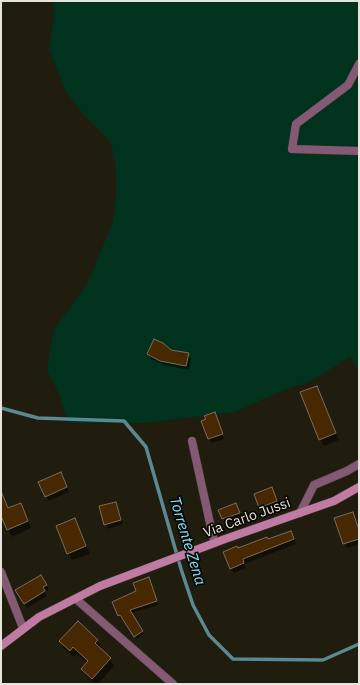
<!DOCTYPE html>
<html>
<head>
<meta charset="utf-8">
<style>
	body { margin:0 }
	#map { position:relative; width:360px; height:685px; overflow:hidden; background:#201c0e; font-family:"IBM Plex Sans",sans-serif }
	canvas { display:block }
	.frame { position:absolute; inset:0; border:2px solid #e6e3da; pointer-events:none }
</style>
</head>
<body>
<div id="map">
<canvas width="360" height="685"></canvas>
<div class="frame"></div>
</div>
<script>
const c = document.querySelector('canvas').getContext('2d');
c.lineJoin = 'round';
function fill(path, color) { c.fillStyle = color; c.fill(path, 'evenodd'); }
const toPath = rows => new Path2D(rows.map(r => 'M' + r).join(''));
function trace(path, color, width, dash) { c.strokeStyle = color; c.lineWidth = width; c.lineCap = dash ? 'butt' : 'round'; c.setLineDash(dash || []); c.stroke(path); }
function write(font, color, halo, rows, align = 'center') {
  c.font = font + ' "IBM Plex Sans",sans-serif'; c.lineWidth = 3.5; c.setLineDash([]); c.textBaseline = 'middle'; c.strokeStyle = halo; c.fillStyle = color; for (const [text, x, y, turn = 0] of rows) {
    c.save(); c.translate(x, y); c.rotate((+turn || 0) * Math.PI / 180); c.textAlign = isNaN(turn) ? turn : align; if (halo) c.strokeText(text, 0, 0); c.fillText(text, 0, 0); c.restore();
  }
}
fill(toPath([
	[53,1,359,1,359,372,350,357,313,380,282,391,235,412,144,423,68,423,59,394,47,371,50,349,54,329,86,286,113,222,116,193,116,166,110,141,81,112,65,90,56,67,49,49,54,16]
]), '#00321e');
fill(toPath([
	[171,351,188,354,191,359,189,370,164,365,151,359,148,354],
	[316,387,320,394,339,440,324,446,320,439],
	[215,413,224,439,211,443,203,421,207,420],
	[63,478,69,492,48,501,46,496],
	[1,491,9,509,20,504,31,528,12,537,1,513],
	[274,493,279,506,263,512,260,507],
	[116,503,118,507,123,524,108,529,100,507],
	[238,509,242,518,226,523,220,511],
	[355,518,359,529,359,544,347,548,335,519],
	[75,520,90,554,72,560,68,553],
	[293,537,296,544,244,564,246,568,234,573,231,569,238,549,268,540],
	[40,576,49,590,46,591,46,589,24,603],
	[150,581,158,605,131,613,144,634,137,639,123,618,121,619,119,616],
	[45,592,47,596,27,608,25,604],
	[97,640,102,648,100,649,110,659,114,666,98,684,95,684,86,676,82,669,87,663,77,654,74,657,64,649,60,642]
]), '#0007');
trace(toPath([
	[1,408,38,418,124,421,146,447,181,569,193,605,209,635,233,659,323,660,359,644]
]), '#5a8991', 3.5);
const building = toPath([
	[154,339,163,343,171,350,189,353,186,366,160,361,147,354,154,339],
	[317,386,336,433,319,440,300,392,317,386],
	[215,412,223,434,208,439,201,421,206,419,204,416,215,412],
	[61,472,67,487,45,497,38,482,61,472],
	[272,487,277,501,259,508,254,494,272,487],
	[1,491,8,508,21,503,28,521,7,530,1,516,1,491],
	[116,502,121,520,104,525,99,506,116,502],
	[236,503,240,513,222,519,218,510,236,503],
	[353,512,359,530,359,539,343,544,334,518,353,512],
	[75,518,86,546,67,554,56,526,75,518],
	[291,531,294,539,243,559,244,563,230,569,223,552,237,546,238,548,267,537,268,539,291,531],
	[41,575,47,585,43,587,45,591,24,604,15,590,41,575],
	[149,577,157,601,130,610,143,631,134,637,120,615,118,616,112,602,136,591,133,583,149,577],
	[78,621,98,640,95,643,111,658,92,679,81,669,88,661,73,647,70,651,59,641,78,621]
]);
fill(building, '#472800');
trace(building, '#796d60', 1);
const street = toPath([
	[359,64,348,85,296,124,292,149,359,151],
	[192,441,213,537],
	[300,513,314,485,347,471,359,464],
	[1,572,23,628],
	[76,599,173,684]
]);
const secondary = toPath([
	[1,646,39,617,100,586,225,539,334,501,359,487]
]);
trace(street, '#3c382b', 9);
trace(secondary, '#3c382b', 9);
trace(street, '#845973', 8);
trace(secondary, '#c07ba5', 8);
write('14px', '#e6e3da', '#080703', [
	["Via Carlo Jussi",247,518,-20]
]);
write('italic 15px', '#85e2fa', '#080703', [
	["Torrente Zena",187,541,73]
]);
</script>
</body>
</html>
